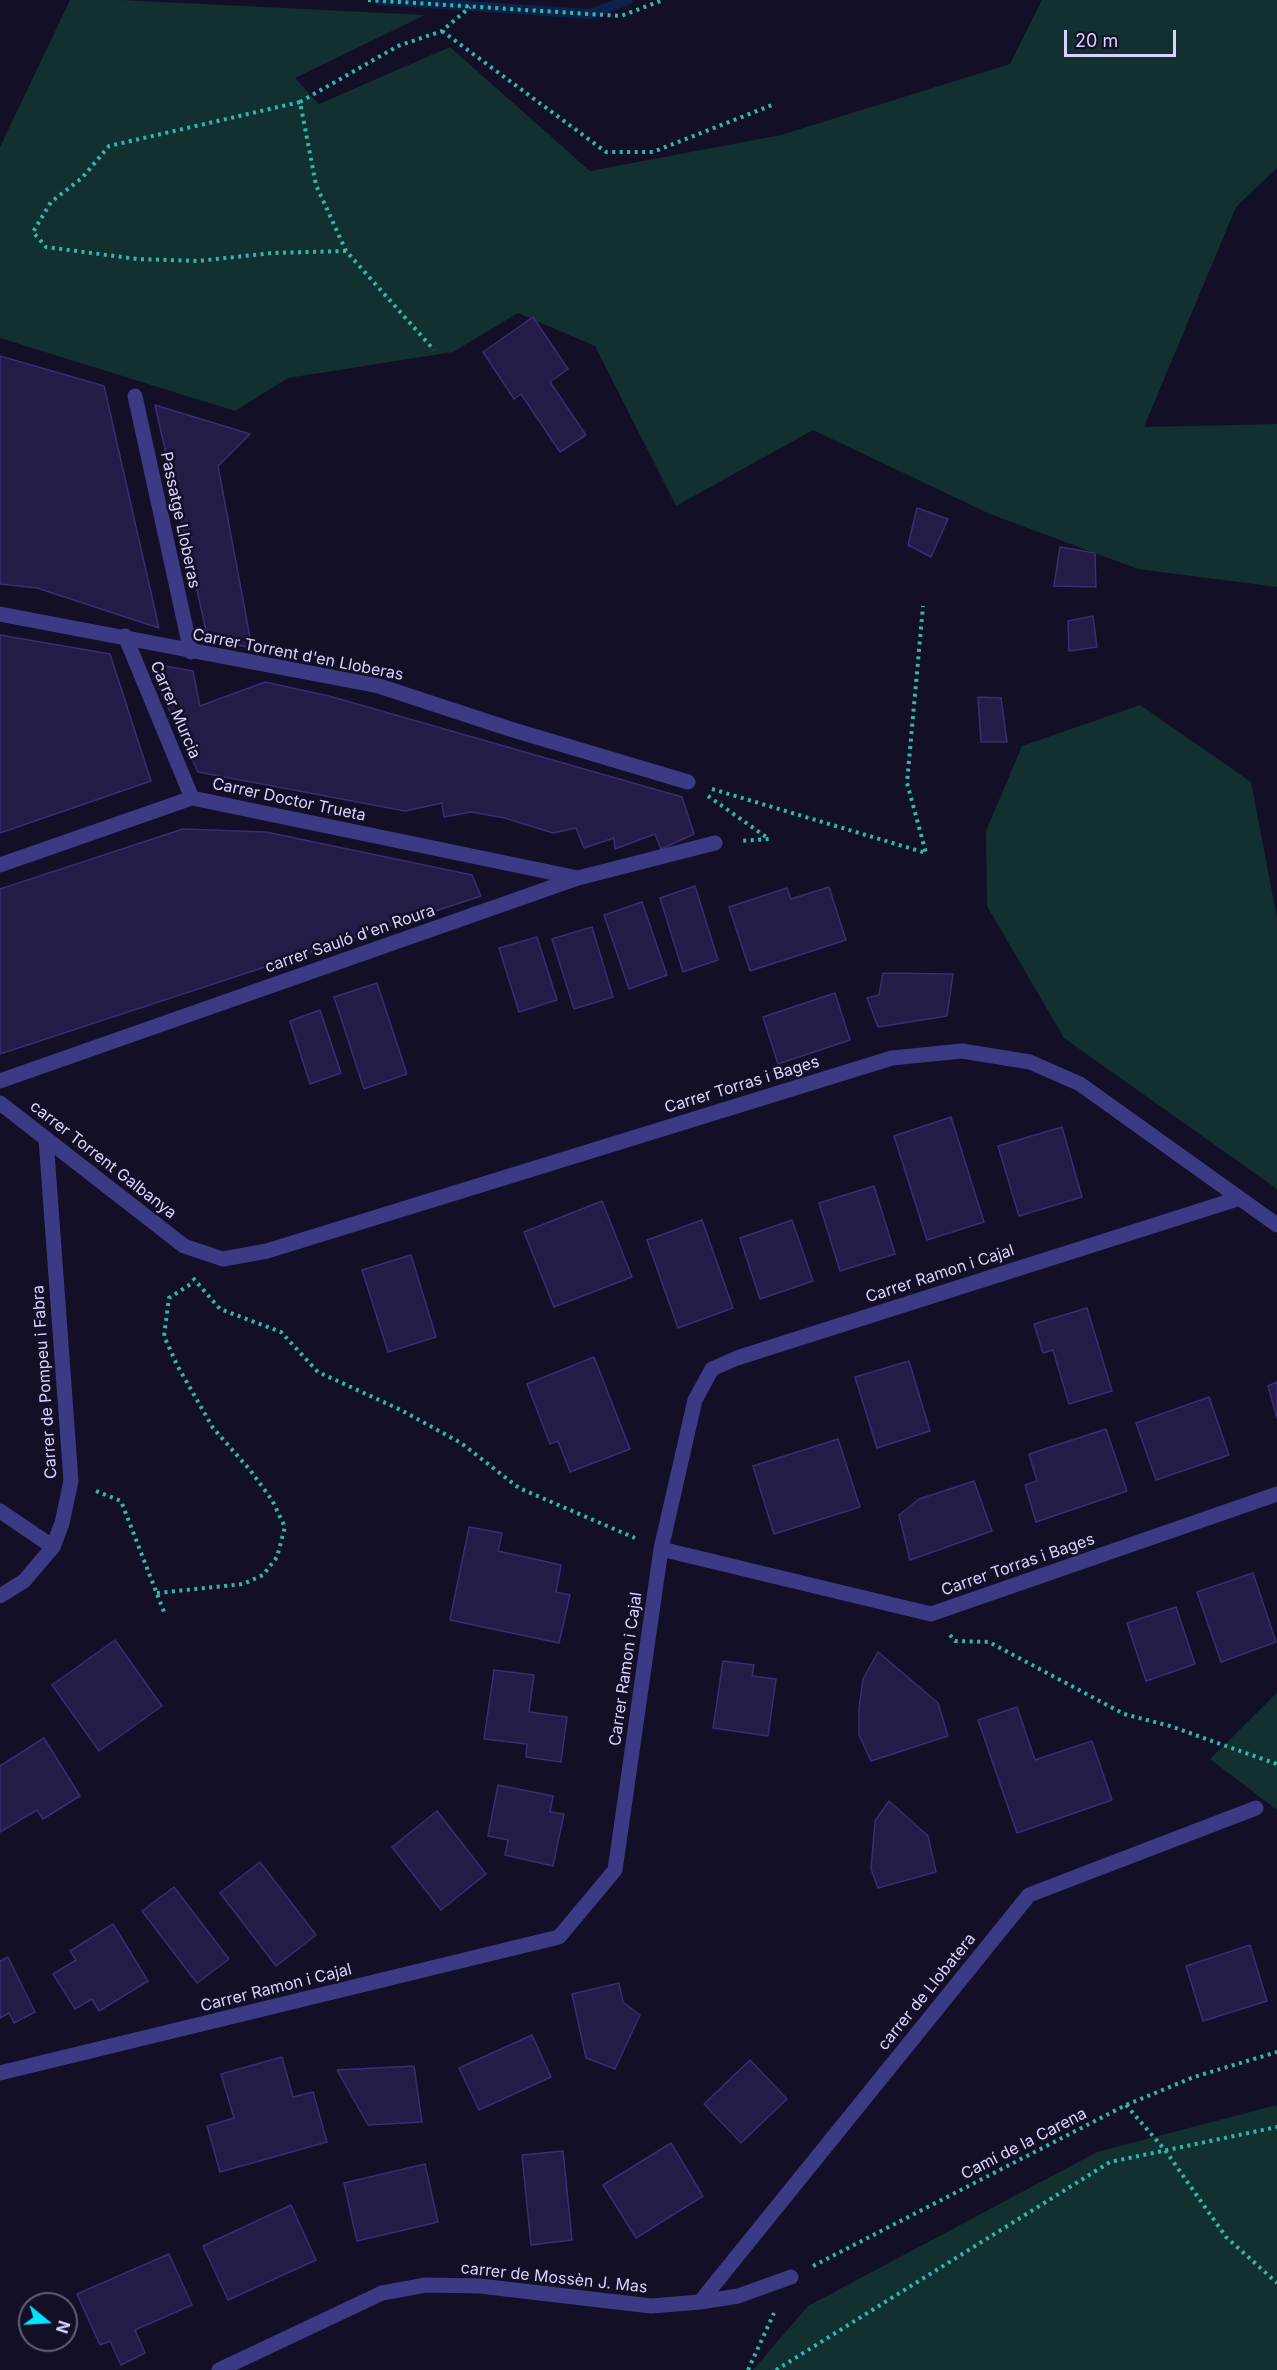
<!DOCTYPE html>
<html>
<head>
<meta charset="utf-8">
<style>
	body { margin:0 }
	#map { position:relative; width:1277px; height:2370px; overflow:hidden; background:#130f26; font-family:Inter,sans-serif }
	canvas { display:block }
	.north { position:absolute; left:18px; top:2292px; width:60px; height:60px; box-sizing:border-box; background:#130f26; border:2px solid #625e7d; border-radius:50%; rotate:108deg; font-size:16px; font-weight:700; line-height:24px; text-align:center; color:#d9d4ff }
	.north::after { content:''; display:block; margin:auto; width:21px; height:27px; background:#00e5ff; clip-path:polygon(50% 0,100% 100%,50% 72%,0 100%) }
	.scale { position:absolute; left:1064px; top:30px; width:112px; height:27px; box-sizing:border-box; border:3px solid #d9d4ff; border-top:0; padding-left:8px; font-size:18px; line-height:21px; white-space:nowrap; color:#d9d4ff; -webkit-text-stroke:4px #130f26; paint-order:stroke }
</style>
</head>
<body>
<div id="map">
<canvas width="1277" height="2370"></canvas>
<div class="north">N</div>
<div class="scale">20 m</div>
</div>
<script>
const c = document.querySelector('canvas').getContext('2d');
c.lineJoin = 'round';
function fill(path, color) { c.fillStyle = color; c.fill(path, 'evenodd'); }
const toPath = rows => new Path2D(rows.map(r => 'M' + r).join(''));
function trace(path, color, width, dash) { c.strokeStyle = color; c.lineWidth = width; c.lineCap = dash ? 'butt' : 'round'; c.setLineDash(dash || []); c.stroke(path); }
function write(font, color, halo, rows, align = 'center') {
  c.font = font + ' Inter,sans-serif'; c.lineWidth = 5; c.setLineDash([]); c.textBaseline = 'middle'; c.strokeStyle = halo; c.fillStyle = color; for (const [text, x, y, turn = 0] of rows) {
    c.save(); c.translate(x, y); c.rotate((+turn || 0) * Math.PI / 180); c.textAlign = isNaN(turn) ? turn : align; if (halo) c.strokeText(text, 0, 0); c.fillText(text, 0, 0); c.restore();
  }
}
fill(toPath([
	[70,0,122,0,425,15,295,78,319,104,450,47,590,171,781,135,1010,64,1042,0,1277,0,1277,168,1236,207,1144,427,1277,424,1277,587,1138,569,990,514,813,430,676,506,595,346,518,313,453,352,288,378,235,411,0,338,0,147],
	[1140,705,1251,782,1277,918,1277,1189,1064,1038,987,906,986,831,1022,746],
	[1277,1693,1277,1810,1210,1759],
	[1277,2105,1277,2370,753,2370,808,2306,1097,2152]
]), '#12302f');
trace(toPath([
	[380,0,590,14,628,0]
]), '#0c2248', 10);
const building = toPath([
	[533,317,568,369,550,382,586,435,560,452,521,394,514,399,483,352,533,317],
	[0,356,104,386,159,628,37,588,0,584,0,356],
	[155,405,250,434,218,466,252,648,208,639,155,405],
	[917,508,948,519,931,557,908,545,917,508],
	[1060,547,1095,553,1096,587,1054,586,1060,547],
	[1093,616,1097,647,1069,651,1068,621,1093,616],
	[0,635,110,654,151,781,0,833,0,635],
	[165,666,193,671,200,706,265,682,329,696,682,797,694,834,661,849,655,834,615,849,614,838,584,848,576,828,553,833,505,818,471,812,444,817,442,803,405,811,198,772,155,680,165,666],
	[978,697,1001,698,1007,742,981,742,978,697],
	[183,829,266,832,472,875,481,896,0,1054,0,889,183,829],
	[695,886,718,960,683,972,660,898,695,886],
	[829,887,846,940,750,971,729,907,787,888,791,899,829,887],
	[642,902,667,975,629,989,604,915,642,902],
	[592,927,613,997,574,1009,552,939,592,927],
	[537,937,557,1000,519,1012,499,948,537,937],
	[883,973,953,974,947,1016,878,1027,867,998,879,995,883,973],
	[377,983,407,1074,364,1089,334,997,377,983],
	[835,993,850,1040,778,1064,763,1017,835,993],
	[320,1010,341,1073,310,1084,290,1021,320,1010],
	[951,1117,984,1222,927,1240,894,1136,951,1117],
	[1062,1127,1082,1197,1019,1216,998,1146,1062,1127],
	[874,1186,895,1254,840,1271,819,1203,874,1186],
	[602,1201,632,1277,554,1307,524,1232,602,1201],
	[702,1220,733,1308,678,1328,647,1240,702,1220],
	[792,1220,813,1281,760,1299,740,1238,792,1220],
	[411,1255,436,1337,388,1352,362,1270,411,1255],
	[1087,1308,1112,1391,1069,1404,1053,1350,1043,1353,1034,1324,1087,1308],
	[594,1357,630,1449,570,1472,558,1441,550,1444,527,1384,594,1357],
	[909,1361,930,1431,877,1448,855,1377,909,1361],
	[1277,1382,1277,1418,1268,1386,1277,1382],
	[1209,1397,1229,1455,1156,1480,1136,1423,1209,1397],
	[1106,1429,1127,1491,1036,1522,1025,1485,1037,1481,1029,1454,1106,1429],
	[838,1439,860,1507,774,1534,753,1466,838,1439],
	[974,1481,992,1531,910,1560,899,1515,919,1499,974,1481],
	[469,1527,502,1533,498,1551,561,1565,556,1592,570,1595,559,1643,450,1620,469,1527],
	[1253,1573,1276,1642,1221,1662,1197,1592,1253,1573],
	[1176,1607,1195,1664,1146,1681,1127,1623,1176,1607],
	[115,1640,162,1706,99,1751,52,1685,115,1640],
	[878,1652,938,1703,948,1736,871,1761,859,1735,859,1708,863,1679,878,1652],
	[723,1661,754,1665,752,1676,776,1679,768,1736,713,1728,723,1661],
	[494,1670,534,1675,529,1712,567,1717,561,1762,526,1757,527,1744,484,1739,494,1670],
	[1017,1707,1035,1760,1092,1741,1112,1800,1017,1833,978,1720,1017,1707],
	[44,1738,80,1796,43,1819,37,1810,0,1832,0,1766,44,1738],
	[498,1785,553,1796,550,1812,564,1814,553,1866,505,1855,508,1840,488,1836,498,1785],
	[889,1801,928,1836,936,1872,878,1888,871,1869,875,1821,889,1801],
	[437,1811,486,1874,441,1910,392,1847,437,1811],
	[260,1862,316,1935,276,1966,220,1893,260,1862],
	[174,1887,229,1959,197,1983,142,1911,174,1887],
	[113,1924,148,1981,99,2011,92,1999,75,2009,53,1974,76,1960,70,1951,113,1924],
	[1250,1945,1267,2001,1203,2021,1186,1966,1250,1945],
	[8,1957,35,2012,14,2023,9,2013,0,2018,0,1961,8,1957],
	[619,1983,623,2002,640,2015,615,2069,586,2058,572,1994,619,1983],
	[532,2035,551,2077,479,2110,459,2068,532,2035],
	[282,2057,293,2097,313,2092,327,2142,220,2172,207,2126,234,2118,221,2074,282,2057],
	[750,2060,787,2099,741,2143,704,2104,750,2060],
	[414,2066,422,2122,368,2125,337,2070,414,2066],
	[671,2143,703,2196,636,2238,603,2185,671,2143],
	[563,2151,572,2240,531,2245,522,2155,563,2151],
	[425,2164,438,2222,357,2241,344,2183,425,2164],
	[291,2205,316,2260,228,2300,203,2246,291,2205],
	[169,2254,192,2305,135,2330,145,2353,121,2365,110,2341,100,2345,77,2294,169,2254]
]);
fill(building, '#241b47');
trace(building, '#3b2d73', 1.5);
trace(toPath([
	[368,0,621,16,663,0],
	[442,31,606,152,653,152,772,105],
	[300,102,398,46,442,31,470,7],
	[346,251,272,253,198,261,137,259,46,247,33,232,51,202,82,178,109,146,300,102,316,185,346,251,434,350],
	[712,789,926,853,907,783,923,606],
	[708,796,769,839,740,841],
	[193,1278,220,1309,281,1332,318,1372,401,1410,461,1443,519,1488,635,1538],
	[96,1491,121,1501,164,1612],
	[157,1593,243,1584,263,1575,277,1557,285,1527,272,1500,250,1470,213,1428,177,1365,164,1336,169,1298,194,1282],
	[950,1635,955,1641,989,1642,1124,1714,1170,1726,1277,1764],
	[1126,2105,1165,2150,1226,2237,1277,2283],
	[813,2266,1126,2105,1194,2077,1277,2052],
	[748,2370,774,2313],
	[776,2370,1110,2162,1277,2127]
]), '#2fb8b0', 4, [3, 4.5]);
trace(toPath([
	[135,396,191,652],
	[0,614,379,686,510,729,688,782],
	[125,636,192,798],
	[0,865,192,798,578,878],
	[0,1081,578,878,715,843],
	[0,1103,184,1246,223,1259,267,1251,892,1058,962,1051,1030,1062,1080,1084,1277,1225],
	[0,1511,53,1547],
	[661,1549,931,1614,1277,1494],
	[0,1596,24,1581,53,1547,62,1523,71,1481,46,1139],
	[0,2073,559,1937,615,1870,661,1549,695,1400,712,1369,737,1358,1237,1199],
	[700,2302,1029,1895,1256,1808],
	[219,2370,382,2293,426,2285,480,2286,651,2306,700,2302,738,2296,791,2277]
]), '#3d3a85', 15);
write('16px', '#d9d4ff', '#130f26', [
	["Passatge Lloberas",180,520,78],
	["Carrer Torrent d'en Lloberas",298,655,11],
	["Carrer Murcia",175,710,67],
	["Carrer Doctor Trueta",289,800,12],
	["carrer Sauló d'en Roura",350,939,-19],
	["Carrer Torras i Bages",742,1085,-17],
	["carrer Torrent Galbanya",103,1160,38],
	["Carrer Ramon i Cajal",940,1274,-18],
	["Carrer de Pompeu i Fabra",45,1382,-94],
	["Carrer Torras i Bages",1018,1565,-19],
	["Carrer Ramon i Cajal",626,1669,-82],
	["Carrer Ramon i Cajal",276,1988,-14],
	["carrer de Llobatera",927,1992,-51],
	["Camí de la Carena",1024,2144,-27],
	["carrer de Mossèn J. Mas",554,2278,6]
]);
</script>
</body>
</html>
